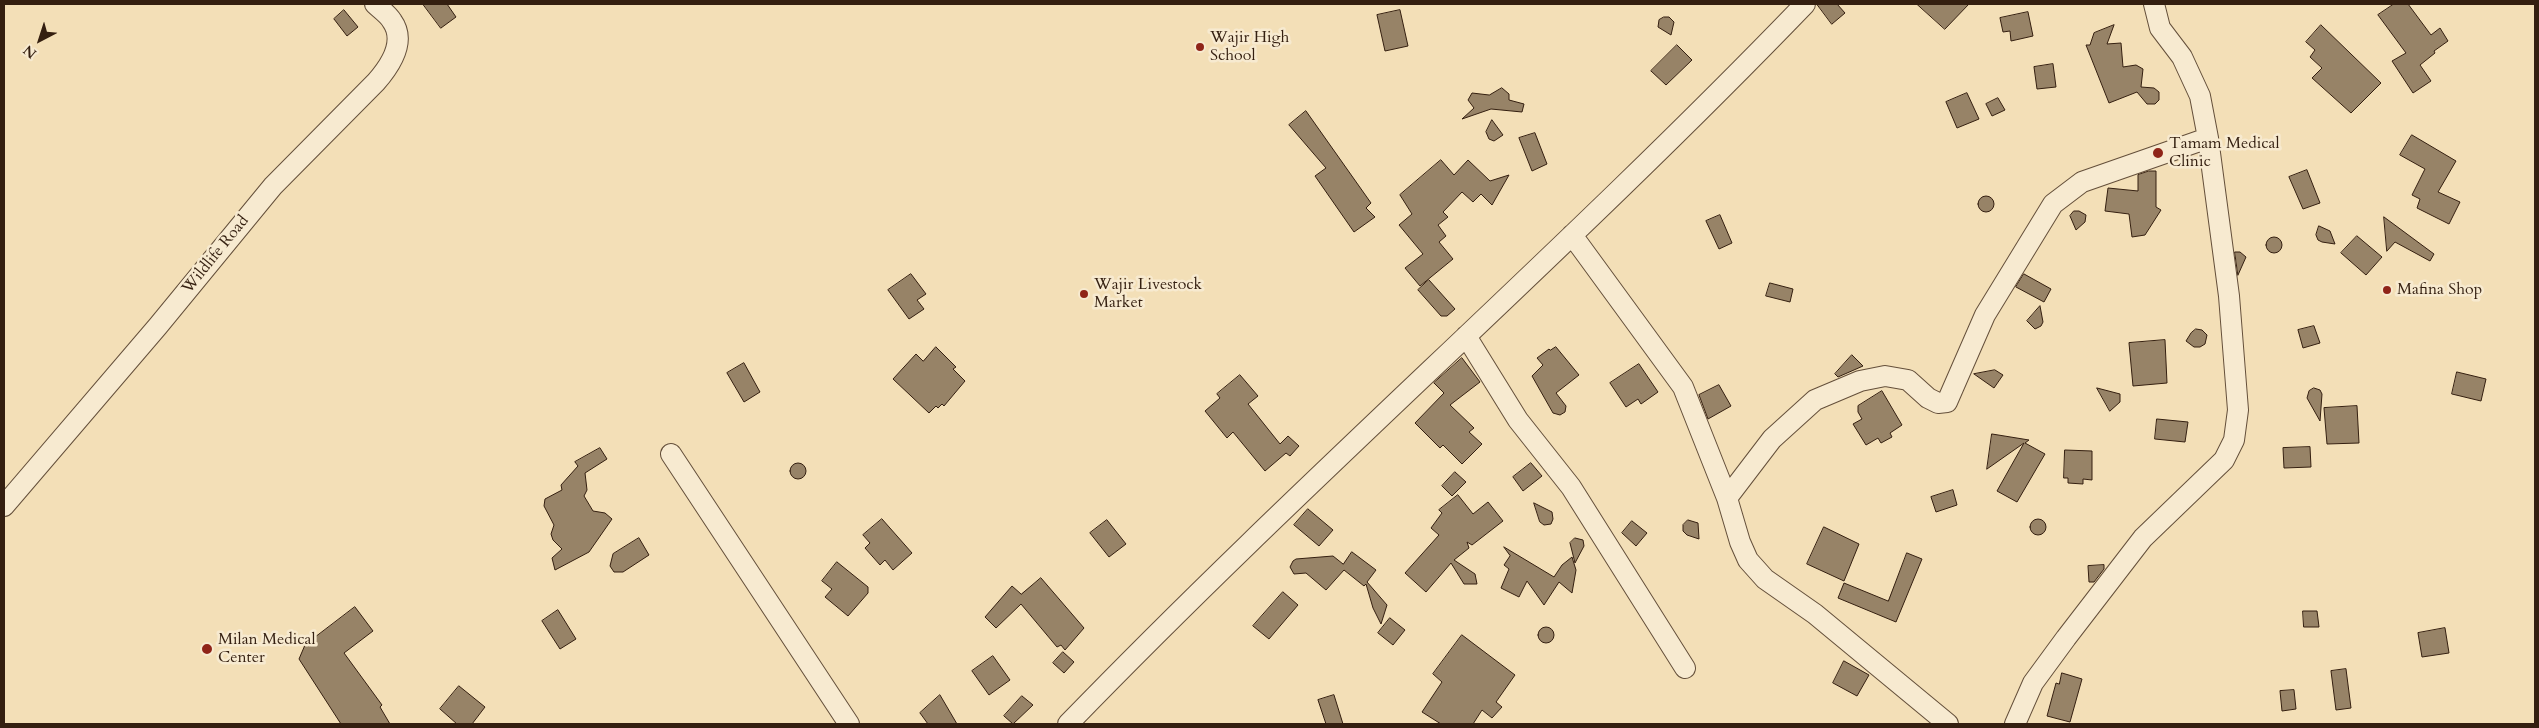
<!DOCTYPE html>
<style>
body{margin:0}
#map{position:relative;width:2539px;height:728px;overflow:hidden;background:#f3dfb7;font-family:Cardo,serif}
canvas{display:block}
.frame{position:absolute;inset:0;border:5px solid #341f10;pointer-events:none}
.north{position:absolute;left:15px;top:15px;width:50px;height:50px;-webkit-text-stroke:4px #f7ead0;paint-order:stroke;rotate:220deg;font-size:14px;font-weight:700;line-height:20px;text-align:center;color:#341f10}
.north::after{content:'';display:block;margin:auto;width:18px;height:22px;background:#341f10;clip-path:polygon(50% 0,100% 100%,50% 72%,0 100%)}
</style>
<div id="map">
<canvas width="2539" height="728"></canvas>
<div class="frame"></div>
<div class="north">N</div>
</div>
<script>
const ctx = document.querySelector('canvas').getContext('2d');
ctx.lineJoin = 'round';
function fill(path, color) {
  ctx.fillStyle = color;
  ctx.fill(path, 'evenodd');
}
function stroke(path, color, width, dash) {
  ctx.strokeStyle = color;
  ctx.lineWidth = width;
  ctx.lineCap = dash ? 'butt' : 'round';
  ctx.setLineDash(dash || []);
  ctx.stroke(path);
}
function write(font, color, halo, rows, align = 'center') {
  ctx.font = font + ' Cardo,serif';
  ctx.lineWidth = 5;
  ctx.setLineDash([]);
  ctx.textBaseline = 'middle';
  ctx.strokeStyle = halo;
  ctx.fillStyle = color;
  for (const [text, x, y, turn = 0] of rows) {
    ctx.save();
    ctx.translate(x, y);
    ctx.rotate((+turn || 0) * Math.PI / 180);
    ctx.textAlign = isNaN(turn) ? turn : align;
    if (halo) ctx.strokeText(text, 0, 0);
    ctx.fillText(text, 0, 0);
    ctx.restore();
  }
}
const building = new Path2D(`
 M423,4H447L456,17L441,28Z
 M1817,4H1837L1845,13L1832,24Z
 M1917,4H1969L1945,29Z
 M2394,4H2408L2431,35L2440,28L2448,41L2434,51L2435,53L2420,65L2431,81L2413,93L2392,61L2406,53L2378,15Z
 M344,10L358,27L347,36L334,19Z
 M1400,10L1408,46L1385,51L1377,15Z
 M2028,12L2033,36L2011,41L2010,31L2003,32L2000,18Z
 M1664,17H1669L1674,22L1671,35L1658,27L1659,20Z
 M2114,25L2107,44L2121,43L2123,67L2136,65L2143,69L2141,87L2154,88L2159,92V100L2155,104H2147L2137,92L2109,103L2086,45H2090L2094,33Z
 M2321,25L2381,83L2351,113L2312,78L2322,68L2310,57L2315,50L2306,42Z
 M1677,45L1692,60L1666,85L1651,71Z
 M2053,64L2056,87L2037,89L2034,67Z
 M1502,88L1509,94V100L1524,104L1522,112L1491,109L1462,119L1474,108L1468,100L1472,93L1489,95Z
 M1967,93L1979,119L1957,128L1946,102Z
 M1998,98L2005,110L1992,116L1986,104Z
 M1306,111L1371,203L1366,208L1375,217L1354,232L1315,176L1326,168L1289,125Z
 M1492,120L1503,135L1494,141L1489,139L1486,132Z
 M1535,133L1547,164L1532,171L1519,138Z
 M2412,135L2456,161L2438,192L2460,202L2449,224L2417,208L2420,199L2412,195L2425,169L2400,155Z
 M1441,160L1454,175L1468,160L1490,181L1509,175L1492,205L1481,194L1473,202L1462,192L1443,212L1448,217L1438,225L1446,236L1439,242L1453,259L1420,286L1405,268L1423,254L1399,225L1412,214L1400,195Z
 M2307,170L2320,203L2303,209L2289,177Z
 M2149,171H2156V207L2161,210L2145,235L2132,237L2129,214L2105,211L2108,188L2138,191V175Z
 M1978 204a8 8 0 1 1 16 0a8 8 0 1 1-16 0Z
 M2074,211H2079L2086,215L2085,222L2076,230L2070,216Z
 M1720,215L1732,243L1719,249L1706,221Z
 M2384,217L2434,254L2430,261L2395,242L2387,251Z
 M2319,226L2330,231L2335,244L2322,242L2318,240L2316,235Z
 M2357,236L2382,257L2366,275L2341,253Z
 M2266 245a8 8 0 1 1 16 0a8 8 0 1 1-16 0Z
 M2235,252H2240L2246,257L2238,275Z
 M911,274L926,294L917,300L924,309L909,319L888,290Z
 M2024,274L2051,289L2044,302L2016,287Z
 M1429,280L1455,309L1447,316H1441L1418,290Z
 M1770,283L1793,289L1790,302L1766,296Z
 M2040,306L2043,322L2041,326L2035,329L2027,321Z
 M2314,326L2320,343L2303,348L2298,330Z
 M2196,329L2202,330L2207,335L2205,344L2200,347H2194L2186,341L2191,333Z
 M2165,340L2167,383L2133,386L2129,343Z
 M936,347L956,367L953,369L965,381L944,406L942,404L938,408L936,406L929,413L893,379L916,354L923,361Z
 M1556,347L1579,375L1556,393L1566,406L1565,412L1560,415L1553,413L1532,376L1543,365L1537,358L1549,349L1550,350Z
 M1852,355L1863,366L1838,377L1835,374Z
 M1462,358L1480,382L1450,405L1474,428L1469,432L1482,444L1462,464L1443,445L1440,448L1415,423L1444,393L1434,383Z
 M744,363L760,392L744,402L727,373Z
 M1639,364L1658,392L1641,404L1638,399L1626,407L1610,383Z
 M1995,370L2003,375L1994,388L1974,374Z
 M2457,372L2486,379L2481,401L2452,394Z
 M1240,375L1258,396L1248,404L1280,444L1288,436L1299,446L1290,456L1286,453L1265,471L1233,432L1227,438L1205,411L1220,398L1217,394Z
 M1719,385L1731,406L1708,419L1699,395Z
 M2097,388L2120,394V402L2110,411Z
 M2314,388L2320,390L2322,394L2320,421L2307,398L2309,391Z
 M1882,391L1902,425L1890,433L1892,437L1881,443L1878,438L1866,445L1853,424L1862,419L1858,412V406Z
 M2357,406L2359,443L2327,444L2324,408Z
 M2157,419L2188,422L2185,442L2155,439Z
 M1992,434L2029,440L2025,443L2045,454L2017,502L1997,491L2024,443L1987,469Z
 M2310,447L2311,467L2284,468L2283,448Z
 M600,448L607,459L585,473L587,490L584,496L593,511L605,513L612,519L589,552L555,570L552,558L562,549L553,540L551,534L554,525L544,506L545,499L562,490L561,485L578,466L575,462Z
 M2065,450L2092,451V480L2083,479V484L2068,483V478H2064Z
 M1531,463L1542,476L1523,491L1513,477Z
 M790 471a8 8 0 1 1 16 0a8 8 0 1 1-16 0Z
 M1455,472L1466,482L1452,496L1442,486Z
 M1953,490L1957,505L1936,512L1931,497Z
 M1458,495L1473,514L1488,502L1503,521L1472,545L1467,542L1469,548L1454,560L1475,574L1477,584H1464L1451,563L1426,592L1405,573L1439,535L1431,528L1442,513L1439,510Z
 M1534,503L1552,512L1553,519L1551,524L1544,525L1540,522Z
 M1308,509L1333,530L1319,546L1294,525Z
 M882,519L912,553L893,570L885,560L880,565L865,548L870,543L863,535Z
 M2030 527a8 8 0 1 1 16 0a8 8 0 1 1-16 0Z
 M1107,520L1126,544L1109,557L1090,533Z
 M1688,520L1698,523L1699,539L1687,535L1683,531V525Z
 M1632,521L1647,533L1636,546L1622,533Z
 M1824,527L1859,544L1844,581L1807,564Z
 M639,538L649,555L623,572H614L610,566L613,554Z
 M1575,538L1583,540L1584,546L1575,563L1570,543Z
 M1504,547L1554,577L1562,565L1572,557L1576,570L1572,593L1559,582L1544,605L1527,581L1519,597L1501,588L1509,569L1504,565L1510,556Z
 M1352,552L1376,570L1367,582L1387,605L1381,624L1373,608L1366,584L1364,586L1344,570L1326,590L1306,573L1294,574L1290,567L1293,561L1296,559L1333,556L1343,564Z
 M1907,553L1922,559L1896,622L1838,598L1844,583L1888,601Z
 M837,562L868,587V593L848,616L825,597L832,589L822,581Z
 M2104,565V569L2094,582H2089L2088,566Z
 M1041,578L1084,628L1065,650L1061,645L1057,647L1021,604L996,628L985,617L1012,586L1021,594Z
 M1283,592L1298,605L1269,639L1253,626Z
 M355,607L373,631L344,653L382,705L380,707L390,724H341L299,659L305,645Z
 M558,610L576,639L560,649L542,621Z
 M2303,611H2317L2319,627H2304Z
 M1390,618L1405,630L1393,645L1378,633Z
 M1538 635a8 8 0 1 1 16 0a8 8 0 1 1-16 0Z
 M2445,628L2449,653L2422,657L2418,633Z
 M1462,635L1515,675L1496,702L1502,707L1492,718L1482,710L1473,724H1441L1422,712L1442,682L1433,674Z
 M1063,652L1074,662L1064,673L1053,663Z
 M993,656L1010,680L989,695L972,671Z
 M1844,661L1869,675L1857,696L1833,683Z
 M2346,669L2351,708L2336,710L2331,671Z
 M2062,673L2082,679L2070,722L2047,716L2056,683L2059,684Z
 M459,686L485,707L472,724H457L440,709Z
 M2294,690L2296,709L2282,711L2280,691Z
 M940,695L957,724H928L920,713Z
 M1334,695L1343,724H1326L1318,700Z
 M1022,696L1033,705L1013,724L1004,716Z`);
fill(building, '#978367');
stroke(building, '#341f10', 1);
const minor = new Path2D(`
 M1572,235L1683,387L1727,498L1740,542L1748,560L1765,579L1815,614L1948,724
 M1466,336L1518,420L1571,487L1685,668
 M671,454L849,724
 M1727,498L1772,439L1815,400L1860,381L1885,376L1908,380L1928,398L1938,403L1947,402L1985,315L2053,204L2082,182L2208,138
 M4,506L158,326L273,186L376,82C390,66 407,42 392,21C388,14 380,9 375,4
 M1068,724C1307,477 1567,251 1805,4
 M2015,724L2033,683L2066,638L2143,538L2224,460L2234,440L2238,410L2229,296L2208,138L2200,96L2182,57L2160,28L2154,4`);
stroke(minor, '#644f3a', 22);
stroke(minor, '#f7ead0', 20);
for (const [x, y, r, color] of [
 [1200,47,5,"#8f2418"],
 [2158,153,6,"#8f2418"],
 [2387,290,5,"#8f2418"],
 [1084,294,5,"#8f2418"],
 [207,649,6,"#8f2418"]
]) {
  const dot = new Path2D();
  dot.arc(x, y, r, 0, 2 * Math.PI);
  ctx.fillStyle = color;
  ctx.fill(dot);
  stroke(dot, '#f7ead0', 2);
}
write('16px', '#341f10', '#f7ead0', [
 ["Wajir High",1210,38],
 ["School",1210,56],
 ["Tamam Medical",2169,144],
 ["Clinic",2169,162],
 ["Wajir Livestock",1094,285],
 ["Market",1094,303],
 ["Mafina Shop",2397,290],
 ["Milan Medical",218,640],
 ["Center",218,658]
], 'left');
write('16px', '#341f10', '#f7ead0', [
 ["Wildlife Road",216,255,-51]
]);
</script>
